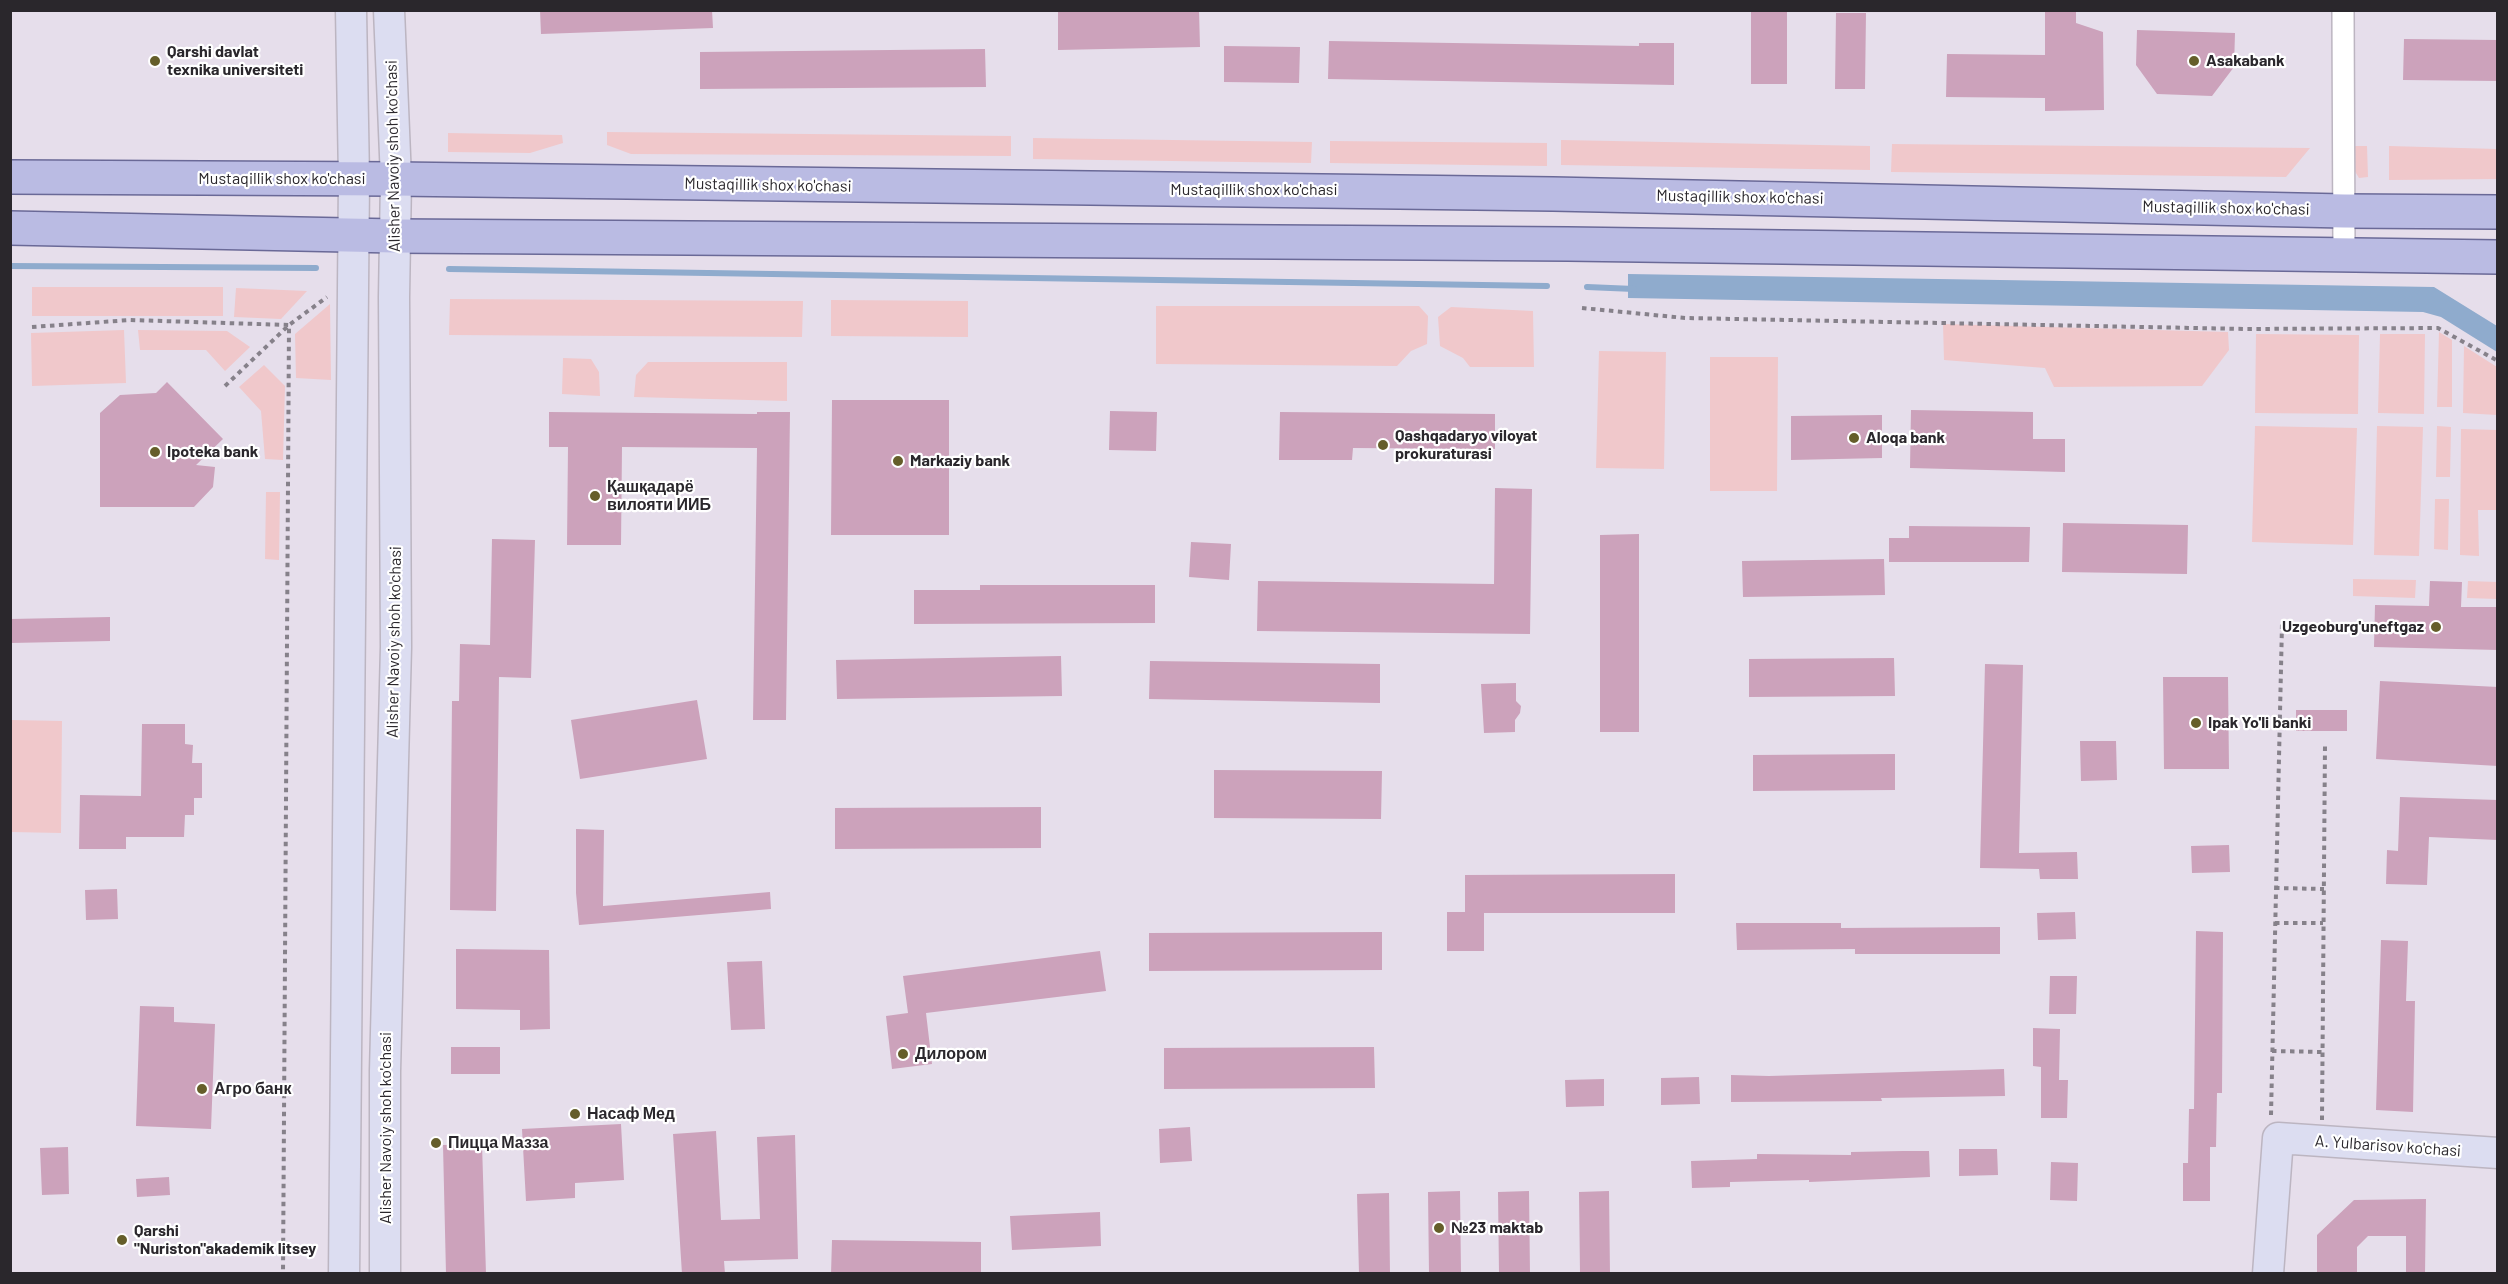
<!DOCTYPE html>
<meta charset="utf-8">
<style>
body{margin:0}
#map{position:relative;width:2508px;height:1284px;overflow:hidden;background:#e6deeb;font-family:Barlow,sans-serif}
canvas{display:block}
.frame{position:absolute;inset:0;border:12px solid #2a272c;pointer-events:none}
</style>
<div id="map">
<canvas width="2508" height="1284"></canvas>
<div class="frame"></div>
</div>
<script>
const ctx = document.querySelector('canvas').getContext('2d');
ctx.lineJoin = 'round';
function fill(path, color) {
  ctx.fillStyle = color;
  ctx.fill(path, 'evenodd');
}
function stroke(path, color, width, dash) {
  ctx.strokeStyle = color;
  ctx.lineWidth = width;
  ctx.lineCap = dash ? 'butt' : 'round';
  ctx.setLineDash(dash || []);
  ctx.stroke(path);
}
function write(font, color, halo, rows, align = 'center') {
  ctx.font = font + ' Barlow,sans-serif';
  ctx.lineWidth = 4.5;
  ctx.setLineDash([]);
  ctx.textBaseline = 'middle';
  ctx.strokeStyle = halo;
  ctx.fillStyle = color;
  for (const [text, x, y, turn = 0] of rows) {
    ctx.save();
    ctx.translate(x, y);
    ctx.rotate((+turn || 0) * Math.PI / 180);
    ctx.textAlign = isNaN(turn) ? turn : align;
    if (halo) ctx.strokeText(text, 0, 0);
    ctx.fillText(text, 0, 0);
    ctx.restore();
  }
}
fill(new Path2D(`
 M607,132L1011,136V156L631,154L607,145Z
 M448,133L562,135L563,143L530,153L448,152Z
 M1033,138L1312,142L1311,163L1033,159Z
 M1561,140L1870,146V170L1561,165Z
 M1330,141L1547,143V166L1330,163Z
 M1892,144L2310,148L2286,177L1891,172Z
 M2351,146H2367L2368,177L2359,178L2351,165Z
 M2389,146L2497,149V179L2389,180Z
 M32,287H223V316H32Z
 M236,288L307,291L281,319L234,317Z
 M450,299L803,301L802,337L449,335Z
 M831,300L968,301V337L831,336Z
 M330,304L331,380L296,378L295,334Z
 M1156,306H1419L1428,316L1427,344L1411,351L1397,366L1156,364Z
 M1451,307L1533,311L1534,367H1470L1463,358L1440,346L1438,317Z
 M1943,324L2228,332L2229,350L2202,386L2054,387L2045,368L1944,360Z
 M124,330L126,383L32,386L31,333Z
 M138,330L227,331L250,347L225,371L206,350H140Z
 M2439,332L2452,340V407H2437Z
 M2256,334L2359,335L2358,414L2255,413Z
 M2380,334H2425L2424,414L2378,413Z
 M2464,346L2497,367V415L2463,413Z
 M1599,351L1666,352L1664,469L1596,468Z
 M1710,357H1778L1777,491H1710Z
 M563,358L591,359L599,372L600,396L562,394Z
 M648,362H787V401L634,397L636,375Z
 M264,365L285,386L283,460L265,459L261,411L239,387Z
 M2255,426L2357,428L2353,545L2252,542Z
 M2377,426L2423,427L2419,556L2374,555Z
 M2437,426L2451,427L2450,477H2436Z
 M2461,429L2497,430V510H2478L2479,556L2460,555Z
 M266,492H280L279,560L265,559Z
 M2435,499H2449L2448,550L2434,549Z
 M2353,579L2416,580L2415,598L2353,596Z
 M2468,581L2497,582V599L2467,598Z
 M11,720L62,721L61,833L11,832Z`), '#f0c8cb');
fill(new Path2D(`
 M1628,274L2434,287L2497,326V352L2441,317L2423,312L1628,298Z`), '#8fabcd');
stroke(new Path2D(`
 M10,266L316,268
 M449,269L1547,286
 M1587,287L1634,289`), '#8fabcd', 6);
fill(new Path2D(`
 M540,10H712L713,28L541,34Z
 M1058,10H1199L1200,47L1058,50Z
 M1751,10H1787V84H1751Z
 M2045,10H2076V23L2103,32L2104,110L2045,111V98L1946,97L1947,54L2045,55Z
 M1836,13H1866L1865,89H1835Z
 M2137,30L2235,33L2234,67L2212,96L2157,94L2136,65Z
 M2404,39L2498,40V81L2403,80Z
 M1329,41L1639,46V43H1674V85L1328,79Z
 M1224,46L1300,47L1299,83L1224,82Z
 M985,49L986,87L700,89V52Z
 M167,382L223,439L196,465L215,467L213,487L194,507H100V413L120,395L156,393Z
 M832,400H949V535H831Z
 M1911,410L2033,412V439H2065V472L1910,468Z
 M1110,411L1157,412L1156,451L1109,450Z
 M549,412L757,414V412H790L786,720H753L757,448L622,447L621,545H567L568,447H549Z
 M1280,412L1495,414V449L1353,448L1352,460H1279Z
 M1882,415V458L1791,460V416Z
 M1495,488L1532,489L1530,634L1257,631L1258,581L1494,584Z
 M2063,523L2188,525L2187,574L2062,572Z
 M1909,526L2030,527L2029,562H1889V538H1909Z
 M1639,534V732H1600V535Z
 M492,539L535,540L531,678L499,677L496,911L450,910L452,701H459L460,644L490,645Z
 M1191,542L1231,544L1229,580L1189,577Z
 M1884,559L1885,595L1743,597L1742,561Z
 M2430,581L2462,582L2461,607H2498V650L2374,647L2375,605L2429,606Z
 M980,585H1155V623L914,624V590H980Z
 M110,617V641L10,643V619Z
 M1061,656L1062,696L837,699L836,660Z
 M1894,658L1895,696L1749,697V659Z
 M1150,661L1380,664V703L1149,699Z
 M1985,664L2023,665L2019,853L2077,852L2078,879H2040L2039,869L1980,868Z
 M2163,677H2228L2229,769H2164Z
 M2380,681L2498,687V766L2376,759Z
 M1516,683V701L1521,706L1520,713L1515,720V732L1484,733L1481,684Z
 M697,700L707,759L580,779L571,720Z
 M2296,710H2347V731H2296Z
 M142,724H185V744L193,745L192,763H202V798H194V815H185L184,837H126V849H79L80,795L141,796Z
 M2080,741H2116L2117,780L2081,781Z
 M1895,754V790L1753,791V755Z
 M1214,770L1382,771L1381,819L1214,818Z
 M2400,797L2498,800V840L2429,837L2427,885L2386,884L2387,850L2398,851Z
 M1041,807V848L835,849V808Z
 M576,829L604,830L603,906L770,892L771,909L579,925L576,893Z
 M2229,845L2230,872L2192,873L2191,846Z
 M1675,874V913H1484V951H1447V912H1465V875Z
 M117,889L118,919L86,920L85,890Z
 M2075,912L2076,939L2038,940L2037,913Z
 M1736,923H1841V928L2000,927V954H1855V949L1737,950Z
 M2196,931L2223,932L2222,1093H2217L2216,1147H2210V1201H2183V1163H2188L2189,1109H2194Z
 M1382,932V970L1149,971V933Z
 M2381,940L2408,941L2406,1001H2415L2413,1112L2376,1110Z
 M456,949L549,950L550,1029L520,1030V1010L456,1009Z
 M1100,951L1106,991L926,1013L932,1064L892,1069L886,1016L908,1013L903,976Z
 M762,961L765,1029L731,1030L727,962Z
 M2050,976H2077L2076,1014H2049Z
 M140,1006L174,1007V1022L215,1024L211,1129L136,1126Z
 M2033,1028L2060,1029L2059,1080H2068L2067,1118H2041V1067L2033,1066Z
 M451,1047H500V1074H451Z
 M1374,1047L1375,1088L1164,1089V1048Z
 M2004,1069L2005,1096L1881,1098L1882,1101L1731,1102V1075L1769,1076Z
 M1699,1077L1700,1104L1661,1105V1078Z
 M1604,1079V1106L1566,1107L1565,1080Z
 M621,1124L624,1180L575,1183V1198L526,1201L522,1129Z
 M1190,1127L1192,1161L1160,1163L1159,1129Z
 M716,1131L721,1220L760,1219L757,1137L795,1135L798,1259L724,1261L725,1274H682L673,1134Z
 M482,1144L486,1274H446L443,1145Z
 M68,1147L69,1194L42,1195L40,1148Z
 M1959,1149H1997L1998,1175L1959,1176Z
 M1903,1151H1929L1930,1177L1809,1182V1180L1730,1182V1187L1692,1188L1691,1161L1757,1159V1154L1851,1155V1152Z
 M2051,1162L2078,1163L2077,1201L2050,1200Z
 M169,1177L170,1195L137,1197L136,1179Z
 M1460,1191L1461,1274H1429L1428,1192Z
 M1529,1191L1530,1274H1499L1498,1192Z
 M1609,1191L1610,1274H1580L1579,1192Z
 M1389,1193L1390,1274H1359L1357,1194Z
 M2426,1199L2425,1274H2406V1236H2368L2357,1247V1274H2317V1235L2354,1200Z
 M1100,1212L1101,1246L1012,1250L1010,1216Z
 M832,1240L981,1242V1274H831Z`), '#cca2bb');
const street = new Path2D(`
 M2343,10L2344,255`);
const secondary = new Path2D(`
 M344,1274L354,179L351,10
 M385,1274V1071L396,647L394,297L396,179L389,10
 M2268,1274L2278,1138L2498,1153`);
const primary = new Path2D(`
 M10,177L396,179L1553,194L2344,211L2498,212
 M10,228L395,236L1568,244L2498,257`);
stroke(street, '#bcb5c1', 24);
stroke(secondary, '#bcb5c1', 33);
stroke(primary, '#6a6997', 36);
stroke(new Path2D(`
 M1582,308L1685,318L2246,329L2438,328L2498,361
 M32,327L130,320L289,325L283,1274
 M225,386L289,325L327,297
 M2275,888L2324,889
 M2275,923H2323
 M2272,1051L2323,1052
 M2271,1115L2282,624
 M2322,1120L2325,745`), '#86818a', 4, [4.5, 4.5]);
stroke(street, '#fff', 21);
stroke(secondary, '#dcddf1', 30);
stroke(primary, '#babbe3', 33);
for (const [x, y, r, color] of [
 [155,61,6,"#655e2a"],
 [2194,61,6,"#655e2a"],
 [1854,438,6,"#655e2a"],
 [1383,445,6,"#655e2a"],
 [155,452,6,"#655e2a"],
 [898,461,6,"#655e2a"],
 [595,496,6,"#655e2a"],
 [2436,627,6,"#655e2a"],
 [2196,723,6,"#655e2a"],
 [903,1054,6,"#655e2a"],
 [202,1089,6,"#655e2a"],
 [575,1114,6,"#655e2a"],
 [436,1143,6,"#655e2a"],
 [1439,1228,6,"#655e2a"],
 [122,1240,6,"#655e2a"]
]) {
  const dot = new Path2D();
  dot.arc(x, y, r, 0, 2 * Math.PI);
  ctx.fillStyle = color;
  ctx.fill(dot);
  stroke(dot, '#fff', 2);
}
write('bold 16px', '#2a272c', '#fff', [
 ["Qarshi davlat",167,52],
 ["texnika universiteti",167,70],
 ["Asakabank",2206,61],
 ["Qashqadaryo viloyat",1395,436],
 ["prokuraturasi",1395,454],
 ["Aloqa bank",1866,438],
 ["Ipoteka bank",167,452],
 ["Markaziy bank",910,461],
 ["Қашқадарё",607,487],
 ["вилояти ИИБ",607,505],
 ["Uzgeoburg'uneftgaz",2424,627,"right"],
 ["Ipak Yo'li banki",2208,723],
 ["Дилором",915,1054],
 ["Агро банк",214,1089],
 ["Насаф Мед",587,1114],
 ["Пицца Мазза",448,1143],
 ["№23 maktab",1451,1228],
 ["Qarshi",134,1231],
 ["\"Nuriston\"akademik litsey",134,1249]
], 'left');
write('16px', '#2a272c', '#fff', [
 ["Alisher Navoiy shoh ko'chasi",393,156,-91],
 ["Mustaqillik shox ko'chasi",282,179],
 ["Mustaqillik shox ko'chasi",768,185,1],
 ["Mustaqillik shox ko'chasi",1254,190],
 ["Mustaqillik shox ko'chasi",1740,197,1],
 ["Mustaqillik shox ko'chasi",2226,208,1],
 ["Alisher Navoiy shoh ko'chasi",394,642,-89],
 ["Alisher Navoiy shoh ko'chasi",386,1128,-90],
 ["A. Yulbarisov ko'chasi",2388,1146,4]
]);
</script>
